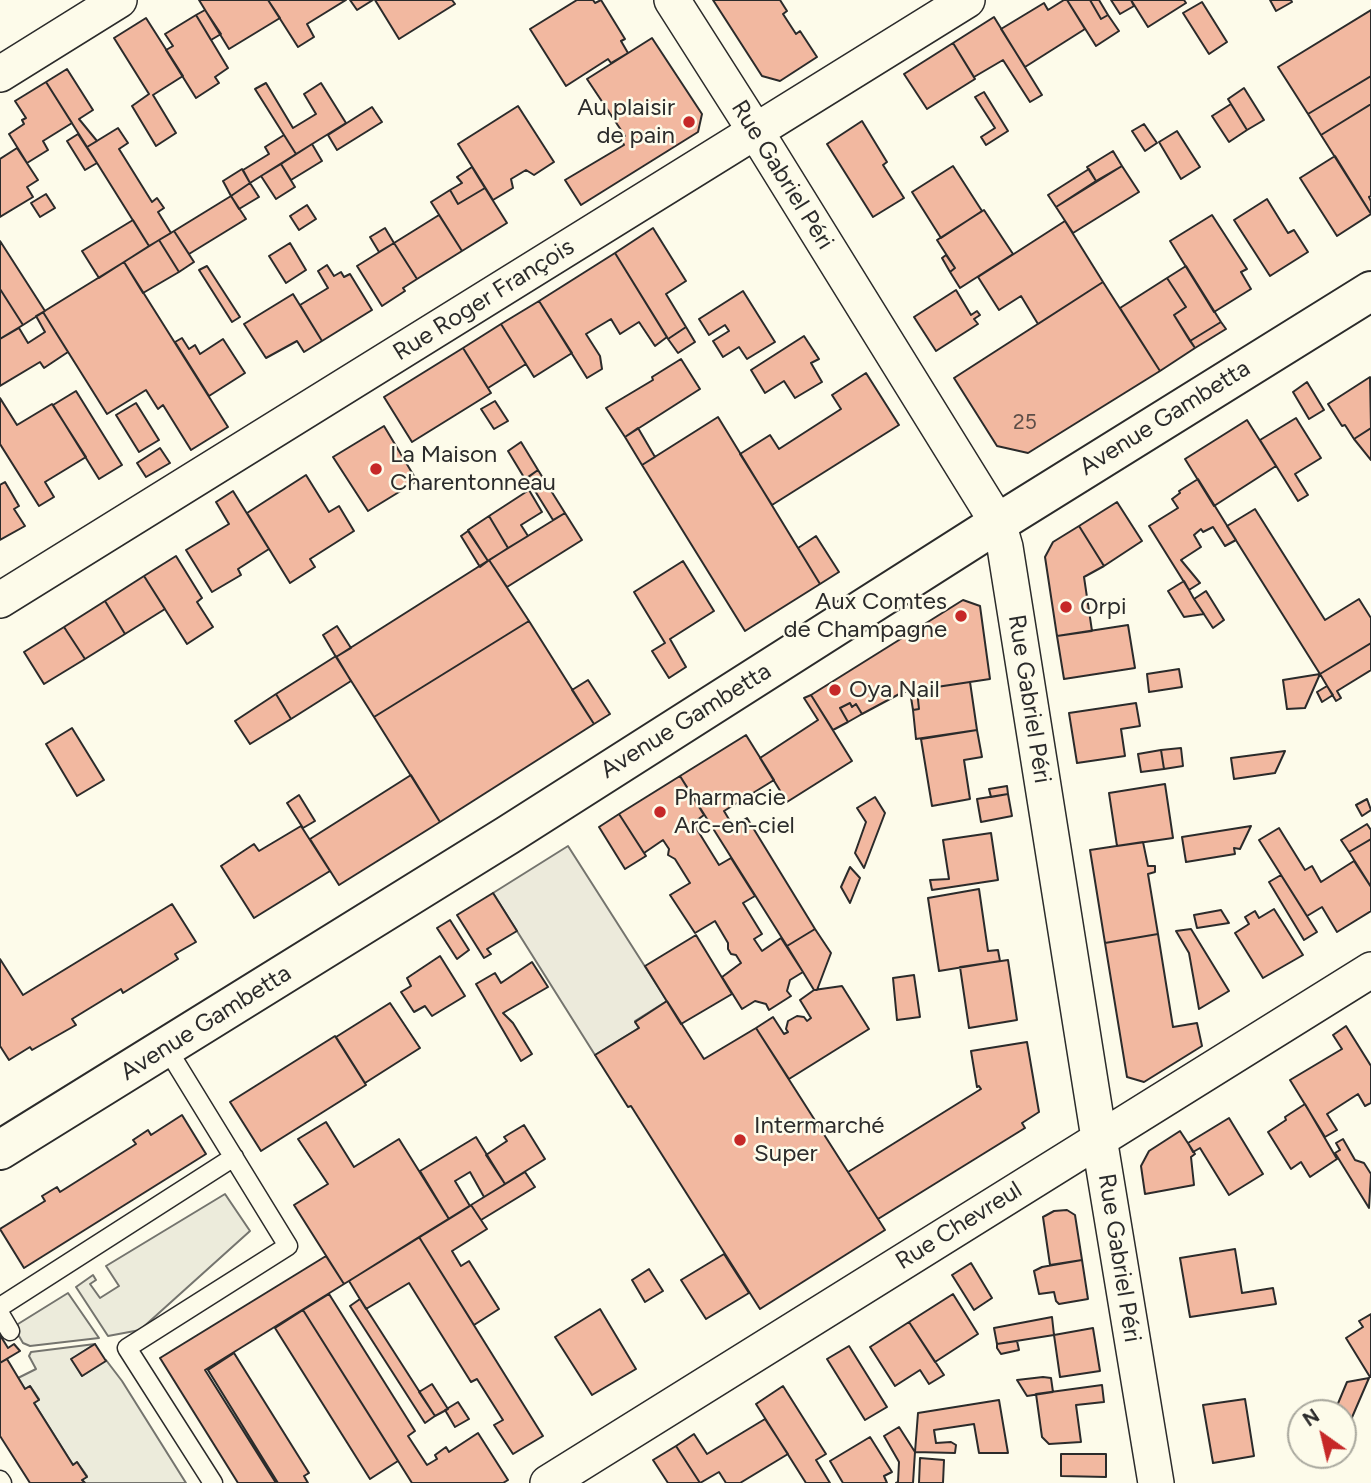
<!DOCTYPE html>
<meta charset="utf-8">
<style>
body{margin:0}
#map{position:relative;width:1371px;height:1483px;overflow:hidden;background:#fdfbea;font-family:Figtree,sans-serif}
canvas{display:block}
.north{position:absolute;left:1287px;top:1399px;width:70px;height:70px;box-sizing:border-box;background:#fdfbea;border:2px solid #a9a89e;border-radius:50%;rotate:326deg;font-size:19px;font-weight:700;line-height:28px;text-align:center;color:#2b2b2b}
.north::after{content:'';display:block;margin:auto;width:24px;height:32px;background:#c62828;clip-path:polygon(50% 0,100% 100%,50% 72%,0 100%)}
</style>
<div id="map">
<canvas width="1371" height="1483"></canvas>
<div class="north">N</div>
</div>
<script>
const ctx = document.querySelector('canvas').getContext('2d');
ctx.lineJoin = 'round';
function fill(path, color) {
  ctx.fillStyle = color;
  ctx.fill(path, 'evenodd');
}
function stroke(path, color, width, dash) {
  ctx.strokeStyle = color;
  ctx.lineWidth = width;
  ctx.lineCap = dash ? 'butt' : 'round';
  ctx.setLineDash(dash || []);
  ctx.stroke(path);
}
function write(font, color, halo, rows, align = 'center') {
  ctx.font = font + ' Figtree,sans-serif';
  ctx.lineWidth = 5;
  ctx.setLineDash([]);
  ctx.textBaseline = 'middle';
  ctx.strokeStyle = halo;
  ctx.fillStyle = color;
  for (const [text, x, y, turn = 0] of rows) {
    ctx.save();
    ctx.translate(x, y);
    ctx.rotate((+turn || 0) * Math.PI / 180);
    ctx.textAlign = isNaN(turn) ? turn : align;
    if (halo) ctx.strokeText(text, 0, 0);
    ctx.fillText(text, 0, 0);
    ctx.restore();
  }
}
const green = new Path2D(`
 M225,1194L250,1231L140,1330L108,1336L76,1287L93,1275L96,1280L90,1284L100,1298L119,1286L106,1266Z
 M68,1293L99,1338L30,1346L23,1343L16,1331L18,1324Z
 M95,1344L72,1359L82,1376L106,1360L122,1381L186,1483H85L82,1480L87,1476L77,1462L73,1465L34,1403L39,1399L30,1386L25,1389L18,1378L36,1369L29,1356L31,1352Z`);
fill(green, '#ecebdb');
stroke(green, '#74746e', 2);
const parking = new Path2D(`
 M568,846L667,1001L635,1021L639,1028L595,1055L493,893Z`);
fill(parking, '#eceadb');
stroke(parking, '#74746e', 2);
const building = new Path2D(`
 M199,0H268L280,18L229,49Z
 M268,0H346L307,24L314,37L298,47Z
 M350,0H373L357,10Z
 M375,0H452L455,4L399,39Z
 M577,0H593L595,3L601,0L625,39L621,41L628,53L611,63L608,59L566,86L530,29Z
 M713,0H780L787,11L783,14L796,34L800,31L817,57L780,81L762,76Z
 M1064,0H1067L1085,29L1025,67L1001,29L1044,3L1048,10Z
 M1067,0H1090L1101,19L1108,15L1119,31L1096,46Z
 M1090,0H1099L1108,15L1101,19Z
 M1111,0H1131L1134,6L1120,14Z
 M1131,0H1184L1186,3L1148,27Z
 M1270,0H1291L1292,2L1276,11Z
 M1202,2L1227,42L1209,54L1183,13Z
 M205,10L221,34L211,40L196,15Z
 M1371,10V76L1308,114L1278,67Z
 M196,15L228,68L215,77L219,83L196,98L166,50L173,46L165,34Z
 M994,17L1042,95L1030,102L1003,60L974,77L953,43Z
 M146,18L183,76L153,95L176,133L156,146L132,106L149,94L114,38Z
 M652,38L702,114L698,132L581,205L565,180L624,145L621,139L625,136L587,79Z
 M953,43L975,79L927,109L904,74Z
 M67,69L93,110L79,119L97,141L87,147L46,82Z
 M1371,76V104L1321,135L1308,114Z
 M46,82L72,123L43,141L48,150L27,163L9,134L24,124L22,120L26,118L15,101Z
 M266,83L293,128L316,114L304,94L321,83L346,123L296,154L255,89Z
 M1244,88L1264,120L1247,130L1228,99Z
 M984,92L1008,131L986,145L981,137L995,128L975,97Z
 M1231,104L1247,130L1229,142L1212,116Z
 M1371,104V196L1369,197L1371,201V214L1321,135Z
 M518,106L554,162L534,175L526,170L511,179L513,188L493,200L458,144Z
 M372,107L382,122L337,150L328,135Z
 M862,121L887,162L883,165L904,198L873,217L827,144Z
 M1144,124L1157,143L1145,151L1132,131Z
 M118,128L128,143L119,149L152,202L157,198L164,208L158,212L171,233L149,246L87,147Z
 M1177,131L1200,167L1181,179L1159,142Z
 M78,134L97,163L85,170L67,141Z
 M284,135L296,154L250,183L243,170L269,154L265,147Z
 M312,144L322,161L291,180L281,164Z
 M17,148L38,180L27,187L33,197L0,217V159Z
 M1113,151L1122,166L1096,181L1087,167Z
 M1335,156L1371,214L1337,236L1300,178Z
 M281,164L295,187L276,199L261,176Z
 M953,166L982,211L941,238L912,192Z
 M1122,166L1139,192L1073,233L1056,207Z
 M472,167L485,188L458,204L450,190L462,183L457,177Z
 M242,169L250,183L231,196L223,181Z
 M1089,169L1096,181L1056,207L1048,195Z
 M250,183L259,197L239,209L231,196Z
 M485,188L507,223L462,251L431,202L450,190L458,204Z
 M46,194L55,208L40,217L31,203Z
 M231,196L246,219L189,254L174,231Z
 M1267,199L1288,233L1294,230L1308,252L1270,276L1234,220Z
 M307,205L316,219L299,230L290,216Z
 M984,210L1013,254L960,288L950,272L955,268L937,240Z
 M439,215L462,251L417,279L394,243Z
 M1212,215L1247,269L1241,272L1251,289L1214,312L1170,241Z
 M133,220L149,246L99,278L82,251Z
 M1065,221L1103,282L1038,324L1021,296L999,310L978,277Z
 M385,228L394,243L379,252L370,237Z
 M653,228L686,281L666,294L686,327L668,339L615,253Z
 M174,231L194,262L179,272L159,240Z
 M159,240L179,272L143,293L124,262Z
 M0,241L45,311L23,325L0,289Z
 M290,243L306,270L286,283L269,256Z
 M394,243L417,279L403,288L405,291L382,306L357,266Z
 M615,253L667,337L655,346L639,322L620,334L611,319L586,334L600,356L602,369L587,378L539,301Z
 M946,255L955,268L950,272L942,258Z
 M124,262L228,427L191,450L163,405L158,409L146,390L107,414L43,312Z
 M327,265L334,276L341,272L344,277L350,274L372,310L322,341L300,305L328,288L318,271Z
 M207,266L240,317L232,322L199,270Z
 M1186,266L1221,322L1190,341L1174,315L1186,307L1167,278Z
 M1167,278L1186,307L1174,315L1195,348L1160,371L1120,308Z
 M1103,282L1160,371L1028,453L997,446L954,378Z
 M0,289L23,325L0,339Z
 M956,290L971,315L977,311L980,315L974,319L978,324L936,351L914,317Z
 M743,291L775,342L747,359L739,347L723,357L713,341L729,331L725,325L709,335L699,319Z
 M293,294L322,341L304,352L297,341L266,358L244,324Z
 M539,301L572,353L534,377L501,324Z
 M43,312L68,352L44,368L40,362L0,386V339L19,328L28,343L45,332L36,316Z
 M1221,322L1226,329L1195,348L1190,341Z
 M501,324L526,364L488,388L463,348Z
 M686,327L695,342L678,353L668,339Z
 M804,336L819,359L811,363L822,382L795,398L784,381L765,393L751,370Z
 M182,338L189,349L195,345L200,354L223,339L245,373L209,396L175,342Z
 M463,348L491,393L412,442L384,397Z
 M681,359L700,389L625,437L606,408L653,380L652,377Z
 M866,373L899,425L772,505L740,454L770,435L779,449L841,409L832,395Z
 M1370,377L1371,428L1354,439L1345,425L1342,426L1328,404Z
 M1307,382L1324,410L1309,419L1293,392Z
 M76,391L122,465L99,479L53,405Z
 M0,398L17,425L52,404L86,457L45,482L54,497L39,506L0,444Z
 M495,401L508,421L494,429L481,409Z
 M136,403L159,440L139,452L116,415Z
 M718,417L820,584L745,631L642,465Z
 M1296,418L1321,458L1295,474L1308,495L1298,501L1260,440Z
 M1247,420L1276,466L1214,506L1185,459Z
 M384,426L417,481L368,511L333,457Z
 M638,428L655,457L642,465L625,437Z
 M1371,428V460L1354,439Z
 M521,442L538,470L525,479L508,451Z
 M160,448L170,463L146,477L137,463Z
 M538,470L565,513L553,520L527,478Z
 M306,475L329,512L339,506L354,531L310,559L315,567L290,583L247,513Z
 M1198,479L1236,540L1225,546L1213,527L1203,532L1201,529L1194,535L1201,547L1181,560L1200,583L1189,590L1149,526L1178,508L1172,499L1180,493L1179,491Z
 M5,482L19,506L14,509L25,526L0,540V485Z
 M529,490L542,512L521,525L528,536L508,548L489,516Z
 M233,491L269,549L238,569L241,575L212,592L186,550L229,524L216,502Z
 M1117,502L1142,541L1104,566L1079,526Z
 M1255,509L1325,620L1359,599L1371,618V643L1320,674L1227,526Z
 M565,513L582,540L507,587L489,560Z
 M489,516L508,548L488,561L468,530Z
 M1079,526L1104,566L1084,577L1092,631L1057,636L1045,557L1053,542Z
 M468,531L488,561L480,567L461,536Z
 M816,536L839,572L820,584L798,548Z
 M176,556L202,598L197,602L213,627L187,644L144,576Z
 M489,560L529,621L374,717L336,657Z
 M683,561L714,611L670,639L686,667L669,678L652,651L665,643L634,592Z
 M144,576L165,609L125,634L105,601Z
 M1184,581L1194,599L1204,614L1184,617L1168,591Z
 M1206,591L1224,620L1213,628L1194,599Z
 M963,600L980,606L990,679L903,692L862,714L856,704L852,707L850,703L840,708L848,722L833,730L811,695Z
 M105,601L125,634L85,659L64,627Z
 M529,621L594,724L440,822L374,717Z
 M1128,625L1135,668L1064,679L1057,636Z
 M337,626L351,648L336,657L323,635Z
 M64,627L85,659L44,684L24,652Z
 M1371,643V670L1337,691L1341,698L1336,701L1320,674Z
 M336,656L351,681L291,719L276,694Z
 M1179,669L1182,687L1149,692L1147,674Z
 M1320,674L1305,708L1287,709L1283,680Z
 M588,680L610,714L594,724L572,690Z
 M970,682L977,730L916,739L913,710L919,709L917,690Z
 M1327,686L1333,695L1322,702L1317,692Z
 M917,690L919,709L913,710L910,691Z
 M276,694L291,719L250,744L235,721Z
 M811,695L852,761L787,802L760,758L818,720L804,698Z
 M850,703L852,707L856,704L862,714L848,722L840,708Z
 M1136,703L1140,726L1121,729L1125,756L1077,763L1069,713Z
 M72,728L104,780L77,796L46,744Z
 M977,730L982,757L964,760L970,799L932,806L921,739Z
 M746,735L774,780L724,811L733,826L747,818L815,929L787,946L680,776Z
 M1181,748L1183,766L1164,769L1161,750Z
 M1161,750L1164,769L1141,772L1138,754Z
 M1285,751L1275,773L1234,779L1231,758Z
 M411,775L440,822L339,885L310,839Z
 M680,776L704,815L693,823L719,865L731,858L755,896L743,903L762,934L754,939L762,951L781,938L803,972L790,980L787,991L791,996L769,1010L766,1004L755,1001L742,1009L722,977L741,963L736,955L731,954L728,949V943L715,921L695,933L670,895L690,883L675,859L668,855L669,849L663,840L644,853L619,814Z
 M1165,784L1173,838L1117,846L1109,793Z
 M1007,786L1008,794L991,797L989,789Z
 M1008,794L1012,816L981,822L977,799Z
 M299,795L315,821L303,828L287,803Z
 M875,797L885,813L864,868L855,853L866,822L857,808Z
 M1367,799L1371,810L1362,816L1356,805Z
 M619,814L646,856L625,869L599,827Z
 M1367,824L1371,830V839L1349,852L1341,840Z
 M301,826L330,871L254,918L221,866L254,844L259,851Z
 M1251,826L1240,849L1234,848L1235,854L1186,862L1182,837Z
 M1279,828L1305,870L1312,866L1321,882L1354,861L1371,887V911L1337,932L1322,907L1307,916L1259,840Z
 M991,833L998,880L932,890L930,880L949,879L943,840Z
 M1371,839V887L1349,852Z
 M1143,842L1148,866H1155V872L1148,874L1158,934L1105,943L1090,850Z
 M850,867L860,878L850,903L841,887Z
 M1281,875L1317,932L1304,940L1269,882Z
 M979,889L988,951L998,950L1000,961L939,971L928,898Z
 M493,893L517,931L487,949L491,954L484,958L457,915Z
 M172,904L196,942L175,954L178,959L123,993L121,989L72,1019L76,1025L32,1050L30,1047L9,1060L0,1046V959L23,995Z
 M1274,909L1303,955L1263,978L1235,933L1249,924L1245,917L1255,911L1259,918Z
 M1221,910L1229,923L1197,928L1194,915Z
 M450,920L469,950L457,959L437,928Z
 M815,929L831,953L817,990H814L787,946Z
 M1191,929L1229,991L1199,1009L1189,953L1176,931Z
 M1158,934L1173,1027L1197,1023L1202,1046L1144,1082L1127,1077L1105,943Z
 M696,935L732,994L681,1024L645,966Z
 M440,956L465,996L432,1016L425,1006L414,1012L401,992L411,986L407,978Z
 M1008,960L1017,1020L969,1028L960,967Z
 M532,962L548,987L503,1013L513,1023L532,1054L521,1061L476,984L495,973L501,983Z
 M914,975L920,1017L897,1020L893,978Z
 M842,986L869,1029L789,1079L756,1028L773,1017L784,1034L788,1032L786,1029L788,1021L797,1016L804,1017L807,1021L811,1018L800,1000L814,990Z
 M667,1001L704,1059L756,1028L885,1230L760,1309L631,1106L628,1107L595,1055L639,1028L635,1022Z
 M390,1003L420,1048L365,1083L336,1037Z
 M1346,1026L1371,1066V1103L1365,1106L1358,1094L1327,1114L1337,1130L1325,1137L1290,1080L1342,1049L1333,1035Z
 M335,1036L366,1085L261,1151L230,1102Z
 M1027,1042L1039,1112L1022,1123L1025,1128L878,1219L848,1172L981,1089L979,1086L977,1087L971,1051Z
 M1305,1104L1337,1159L1310,1177L1301,1162L1291,1169L1268,1132L1286,1120L1285,1117Z
 M182,1115L206,1154L24,1268L0,1229L45,1201L42,1196L57,1187L60,1192L136,1144L133,1140L148,1130L151,1135Z
 M1229,1118L1263,1174L1229,1195L1200,1148L1193,1152L1188,1143Z
 M326,1122L354,1167L399,1139L449,1219L344,1284L294,1205L328,1184L298,1139Z
 M524,1125L545,1159L505,1184L486,1155L507,1141L504,1137Z
 M1180,1131L1195,1154L1191,1157L1194,1185L1145,1194L1141,1166L1149,1151Z
 M476,1137L505,1184L484,1197L470,1172L455,1181L470,1206L449,1219L420,1171Z
 M1343,1139L1355,1160L1364,1163L1371,1174L1369,1208L1335,1153L1340,1150L1336,1143Z
 M525,1172L535,1187L481,1220L471,1205Z
 M471,1205L487,1229L452,1251L461,1266L469,1261L499,1309L474,1325L419,1237Z
 M1067,1210L1075,1215L1082,1260L1050,1265L1043,1217L1054,1211Z
 M419,1237L543,1436L513,1454L494,1425L503,1420L477,1379L471,1382L409,1283L366,1309L349,1281Z
 M1235,1249L1242,1293L1273,1288L1276,1304L1190,1317L1180,1258Z
 M724,1254L749,1293L706,1319L681,1280Z
 M326,1256L344,1284L205,1370L276,1483H238L160,1358Z
 M1082,1260L1088,1299L1059,1304L1056,1301L1054,1292L1039,1294L1034,1271L1042,1267Z
 M971,1263L992,1298L974,1310L952,1275Z
 M649,1269L663,1291L645,1302L632,1280Z
 M329,1294L415,1431L408,1436L427,1465L437,1459L435,1455L446,1447L449,1452L478,1433L508,1480L503,1483H412L303,1310Z
 M953,1294L978,1334L935,1362L909,1322Z
 M360,1299L435,1416L425,1423L350,1306Z
 M600,1309L636,1369L592,1395L555,1337Z
 M303,1310L398,1461L370,1479L275,1328Z
 M1371,1314V1377H1370L1346,1338L1363,1327L1359,1321Z
 M1052,1317L1054,1335L997,1344L994,1328Z
 M909,1322L944,1375L929,1384L920,1370L895,1386L870,1347Z
 M1093,1328L1100,1371L1060,1377L1054,1335Z
 M0,1335L8,1348L14,1344L20,1351L0,1363Z
 M1017,1341L1019,1350L1001,1354L997,1348V1344Z
 M95,1344L106,1361L82,1376L71,1359Z
 M849,1346L887,1407L865,1420L827,1359Z
 M234,1353L309,1473L304,1476L308,1483H278L208,1370Z
 M7,1359L25,1389L30,1386L39,1400L34,1403L73,1465L77,1462L87,1477L82,1480L85,1483H30L0,1436V1363Z
 M1043,1377L1051,1378L1053,1392L1027,1396L1017,1380Z
 M1369,1378L1350,1422L1343,1419V1413H1334L1347,1382Z
 M432,1384L448,1409L435,1416L419,1392Z
 M1102,1385L1104,1402L1076,1405L1081,1442L1049,1444L1042,1437L1036,1394Z
 M783,1386L826,1454L816,1460L830,1483H806L756,1404Z
 M1245,1399L1254,1456L1213,1463L1203,1405Z
 M999,1400L1008,1453H979L974,1424L934,1430L936,1443L951,1442L956,1445L955,1453L915,1452L918,1413Z
 M458,1402L469,1419L455,1427L445,1410Z
 M765,1419L788,1454L740,1483H726L719,1472L700,1483L676,1446L694,1434L707,1454Z
 M899,1427L915,1452L913,1483H896L898,1482L899,1462L884,1436Z
 M870,1437L892,1472L884,1476L887,1483H843L830,1461Z
 M676,1446L700,1483H668L653,1460Z
 M1061,1454H1106V1477L1061,1476Z
 M920,1458L944,1460L943,1483H919Z`);
fill(building, '#f2b8a0');
stroke(building, '#2b2b2b', 2);
const service = new Path2D(`
 M166,1047L288,1246L127,1348L213,1483
 M0,1307L234,1157
 M0,1314L10,1331
 M0,1480L2,1483`);
const minor = new Path2D(`
 M672,0L756,132L998,523L1005,547L1099,1138L1156,1483
 M0,74L119,0
 M0,600L967,0
 M548,1483L1371,970`);
const tertiary = new Path2D(`
 M0,1150L508,835L998,523L1371,291`);
stroke(service, '#2b2b2b', 21);
stroke(minor, '#2b2b2b', 38);
stroke(tertiary, '#2b2b2b', 42);
stroke(service, '#fdfbea', 18);
stroke(minor, '#fdfbea', 35);
stroke(tertiary, '#fdfbea', 38);
for (const [x, y, r, color] of [
 [689,122,7,"#c62828"],
 [376,469,7,"#c62828"],
 [1066,607,7,"#c62828"],
 [961,616,7,"#c62828"],
 [835,690,7,"#c62828"],
 [660,812,7,"#c62828"],
 [740,1140,7,"#c62828"]
]) {
  const dot = new Path2D();
  dot.arc(x, y, r, 0, 2 * Math.PI);
  ctx.fillStyle = color;
  ctx.fill(dot);
  stroke(dot, '#fdfbea', 2.5);
}
write('21px', '#5d4e48', null, [
 ["25",1025,423]
]);
write('24px', '#2b2b2b', '#fdfbea', [
 ["Au plaisir",675,108,"right"],
 ["de pain",675,136,"right"],
 ["La Maison",390,455],
 ["Charentonneau",390,483],
 ["Aux Comtes",947,602,"right"],
 ["de Champagne",947,630,"right"],
 ["Orpi",1080,607],
 ["Oya Nail",849,690],
 ["Pharmacie",674,798],
 ["Arc-en-ciel",674,826],
 ["Intermarché",754,1126],
 ["Super",754,1154]
], 'left');
write('24px', '#2b2b2b', '#fdfbea', [
 ["Rue Gabriel Péri",782,175,58],
 ["Rue Roger François",484,300,-32],
 ["Avenue Gambetta",1165,418,-32],
 ["Rue Gabriel Péri",1029,699,81],
 ["Avenue Gambetta",686,721,-32],
 ["Avenue Gambetta",206,1023,-32],
 ["Rue Chevreul",959,1226,-32],
 ["Rue Gabriel Péri",1119,1258,81]
]);
</script>
